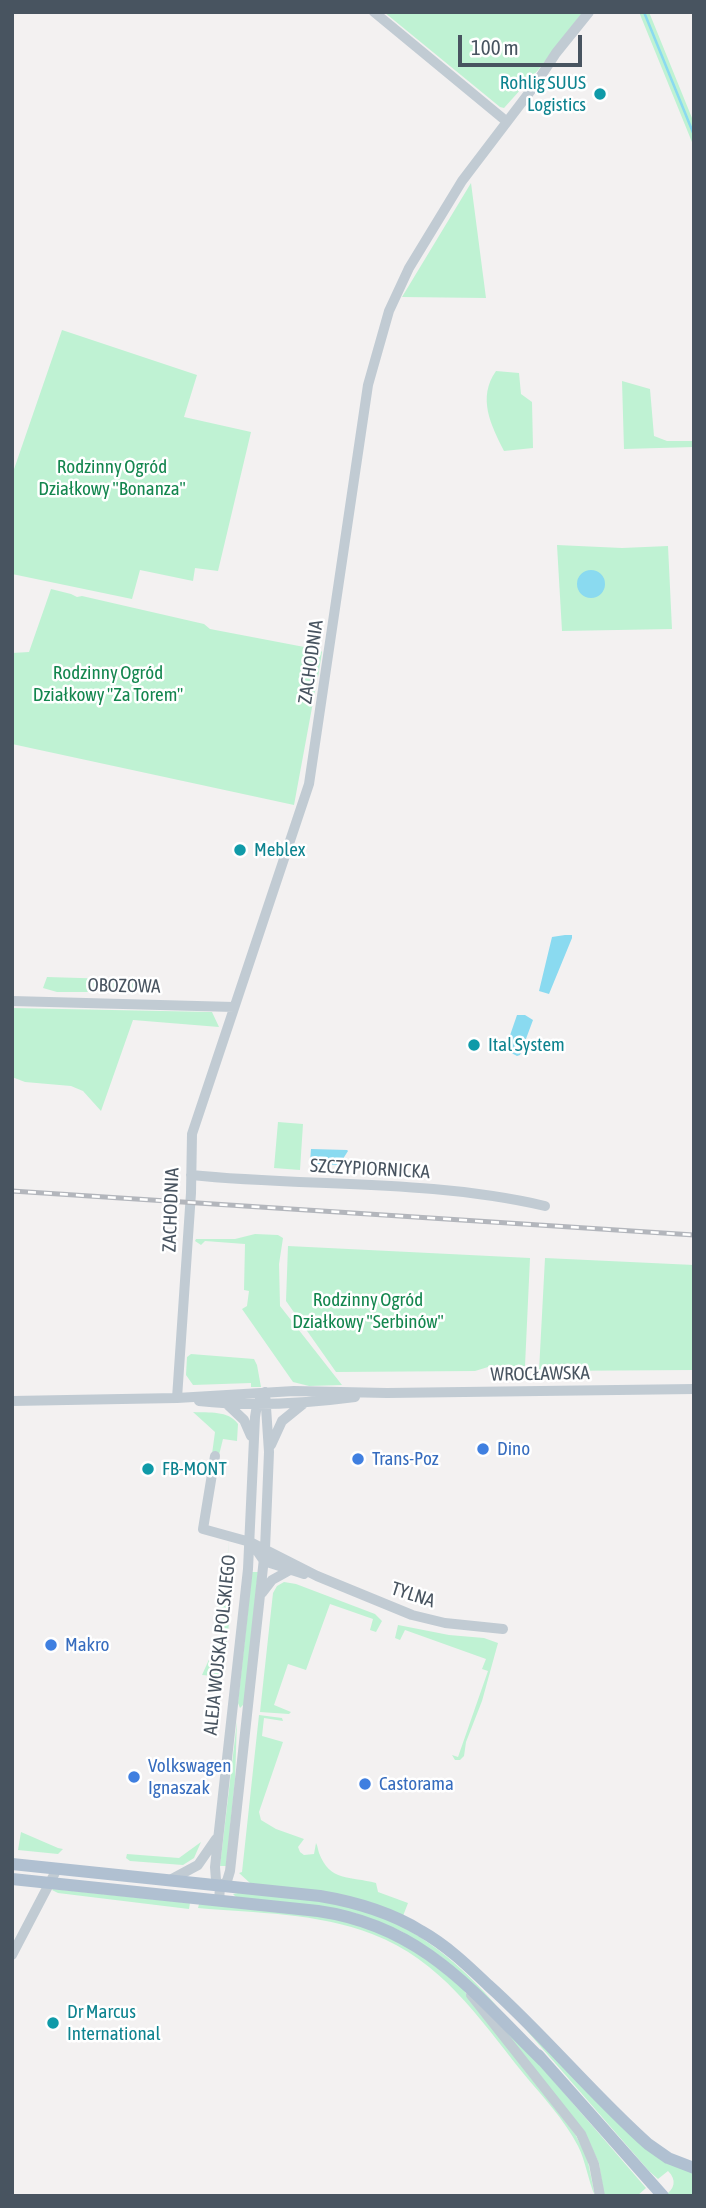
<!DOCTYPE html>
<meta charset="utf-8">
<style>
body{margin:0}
#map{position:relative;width:706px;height:2208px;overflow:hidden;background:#f3f1f1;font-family:"Asap Condensed",sans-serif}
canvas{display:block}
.frame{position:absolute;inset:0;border:14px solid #485460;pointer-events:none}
.scale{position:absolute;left:458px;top:35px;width:124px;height:32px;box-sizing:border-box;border:4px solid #485460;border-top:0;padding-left:9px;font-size:21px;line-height:24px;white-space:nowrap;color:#485460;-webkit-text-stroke:5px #fff;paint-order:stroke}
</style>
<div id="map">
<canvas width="706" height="2208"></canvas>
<div class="frame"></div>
<div class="scale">100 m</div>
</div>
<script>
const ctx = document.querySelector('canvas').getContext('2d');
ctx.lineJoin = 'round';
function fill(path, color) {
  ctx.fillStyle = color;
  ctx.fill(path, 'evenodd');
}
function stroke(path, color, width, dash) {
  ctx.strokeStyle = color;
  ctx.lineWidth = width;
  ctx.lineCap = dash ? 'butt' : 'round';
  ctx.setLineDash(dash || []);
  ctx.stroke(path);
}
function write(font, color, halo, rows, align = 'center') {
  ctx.font = font + ' "Asap Condensed",sans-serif';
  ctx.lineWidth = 5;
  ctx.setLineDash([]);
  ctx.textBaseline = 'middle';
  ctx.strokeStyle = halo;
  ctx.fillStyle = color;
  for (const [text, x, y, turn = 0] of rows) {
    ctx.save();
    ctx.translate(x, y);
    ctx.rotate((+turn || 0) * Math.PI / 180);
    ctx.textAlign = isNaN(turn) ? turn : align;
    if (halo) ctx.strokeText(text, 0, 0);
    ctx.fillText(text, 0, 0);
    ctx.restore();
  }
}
fill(new Path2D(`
 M384,12H583L539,69L504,108L500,107Z
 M639,12H649L694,123V147Z
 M471,183L486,298L402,297Z
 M62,330L197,375L184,417L251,432L218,571L195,568L193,581L140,570L132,599L12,574V475Z
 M496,371L519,373L521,394L532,402L533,448L504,451C491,425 477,398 496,371Z
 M622,381L650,389L654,436L667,441H694V447L624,449Z
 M557,545L622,548L668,546L672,629L562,631Z
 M51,589L71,594L77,597L82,596L204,624L210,629L320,650L322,652L318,677L315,678L314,683L316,686L294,805L12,744V653L29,652Z
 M47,977L147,980L127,992H57L43,988Z
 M12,1008L212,1012L219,1027L133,1020L101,1111L83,1091L71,1086L25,1082L12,1077Z
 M278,1122L303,1124L300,1170L274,1168Z
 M255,1234L278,1235L283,1238L279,1264L280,1306L342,1385L309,1386L293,1382L242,1309L247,1306L249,1291L244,1290L245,1244L205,1241L201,1245L195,1241L196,1239H235Z
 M288,1246L530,1258L525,1366L488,1367L475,1371L336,1372L286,1301Z
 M545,1258L694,1265V1370L539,1371Z
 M191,1354L254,1359L257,1365L261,1387H251V1383L193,1385L186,1375L187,1357Z
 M193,1412C209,1413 228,1410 238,1424L237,1441L223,1439L219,1455L212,1454L215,1432Z
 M229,1540L225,1595L232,1596L223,1677L202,1675L221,1633L223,1614L217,1613L219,1595H224Z
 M252,1572H258L244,1704L240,1708L238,1703Z
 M284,1582L296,1584L375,1614L382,1621L376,1632L370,1630L373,1619L330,1604L306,1670L288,1664L274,1705L291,1712L289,1714L260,1712L273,1593L277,1586Z
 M398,1625L449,1635L484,1638L498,1643L482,1701L466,1742L464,1756L460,1760H455L452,1755L458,1757L488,1671L482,1669L486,1659L405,1630L400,1640L395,1638Z
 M259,1715L282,1718L283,1721L264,1718L262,1736L283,1742L259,1812L261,1820L276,1829L304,1839L298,1847L300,1852L304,1855L314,1854L316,1843C318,1847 318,1850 319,1853C330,1882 350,1876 376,1883L378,1892L408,1903L403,1916L250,1883L239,1873L242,1872Z
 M237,1721L235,1780L226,1866H220Z
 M21,1832L58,1848L63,1849L58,1854L18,1850Z
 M201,1842L194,1858L183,1865L130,1861L126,1858L127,1854L179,1858Z
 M53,1889L190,1903L189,1909L58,1893L52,1890Z
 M238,1893C282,1897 330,1897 372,1913C429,1935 468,1971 506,2017L443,1958L401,1931L355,1913L236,1897L233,1894Z
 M199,1904L323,1916L373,1929L416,1950L462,1988L575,2134L587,2157L595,2196C588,2180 586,2162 578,2146C564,2119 542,2096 523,2073C479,2018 441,1960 372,1934C318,1913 256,1913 198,1908Z
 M508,2009L626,2129L694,2173V2196H664C675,2189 677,2180 668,2171L658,2179L649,2171Z
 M496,2021L533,2057L646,2188L637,2196H604L599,2163L584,2132Z`), '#bff2d3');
fill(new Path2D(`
 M577 584a14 14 0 1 1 28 0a14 14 0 1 1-28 0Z
 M565,935H572V938L549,994L539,991L552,937Z
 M517,1015H525L533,1020L520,1055L517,1056L506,1050V1047Z
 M311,1149L347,1150L348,1151L339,1165L312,1164L310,1163Z`), '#8adaf0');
stroke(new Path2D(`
 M644,12L694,135`), '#8adaf0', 2.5);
stroke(new Path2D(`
 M374,12L506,121
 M12,1001L234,1007
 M191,1175C309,1187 429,1179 545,1206
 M177,1398L191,1193L192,1134L309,784L368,385L389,311L409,268L462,181L535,85L556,53L589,12
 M12,1401L177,1398L294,1391L387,1393L694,1389
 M199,1401C251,1407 302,1404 355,1397
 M227,1404L244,1420L251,1436
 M271,1445L282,1421L303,1404
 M215,1456L203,1529L250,1542L317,1576L412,1615L445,1623L503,1629
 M251,1542L264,1561L304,1574
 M262,1593L272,1580L290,1570
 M172,1879L198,1865L216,1839
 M220,1887L216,1880L215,1867L248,1569L255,1417L257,1405L265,1392
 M219,1901L220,1887L227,1881L230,1871L265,1549L269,1452L265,1392
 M12,1955L57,1869
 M471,1995L581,2134L594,2164L600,2196`), '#c1cbd3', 10);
stroke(new Path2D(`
 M12,1864L320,1896C356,1902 390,1912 421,1931C446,1945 467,1965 488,1985C544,2035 592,2094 648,2144L668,2158L694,2168
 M12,1879L318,1911C423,1926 473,1992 543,2061
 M538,2055L663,2196`), '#b0c0d1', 12);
const rail = new Path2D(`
 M12,1191L694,1235`);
stroke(rail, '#b3b6bc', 5);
stroke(rail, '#fff', 2.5, [8]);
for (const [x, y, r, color] of [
 [600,94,7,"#0f9aa8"],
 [240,850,7,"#0f9aa8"],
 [474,1045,7,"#0f9aa8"],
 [483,1449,7,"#3f7fe0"],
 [358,1459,7,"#3f7fe0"],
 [148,1469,7,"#0f9aa8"],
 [51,1645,7,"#3f7fe0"],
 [134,1777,7,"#3f7fe0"],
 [365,1784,7,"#3f7fe0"],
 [53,2023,7,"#0f9aa8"]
]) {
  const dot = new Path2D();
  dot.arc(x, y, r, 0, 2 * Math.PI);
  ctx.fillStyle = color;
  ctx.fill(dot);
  stroke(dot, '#fff', 2.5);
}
write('19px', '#0d838f', '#fff', [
 ["Rohlig SUUS",586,83,"right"],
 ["Logistics",586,105,"right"],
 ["Meblex",254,850],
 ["Ital System",488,1045],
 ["FB-MONT",162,1469],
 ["Dr Marcus",67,2012],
 ["International",67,2034]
], 'left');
write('19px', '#13864e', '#fff', [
 ["Rodzinny Ogród",112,467],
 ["Działkowy \"Bonanza\"",112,489],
 ["Rodzinny Ogród",108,673],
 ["Działkowy \"Za Torem\"",108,695],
 ["Rodzinny Ogród",368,1300],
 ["Działkowy \"Serbinów\"",368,1322]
]);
write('19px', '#485460', '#fff', [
 ["ZACHODNIA",311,662,-82],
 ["OBOZOWA",124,986,1],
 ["SZCZYPIORNICKA",370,1169,3],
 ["ZACHODNIA",171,1210,-88],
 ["WROCŁAWSKA",540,1374,-1],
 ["TYLNA",413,1595,18],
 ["ALEJA WOJSKA POLSKIEGO",220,1645,-84]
]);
write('19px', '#366cbe', '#fff', [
 ["Dino",497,1449],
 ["Trans-Poz",372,1459],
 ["Makro",65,1645],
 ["Volkswagen",148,1766],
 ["Ignaszak",148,1788],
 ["Castorama",379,1784]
], 'left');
</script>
